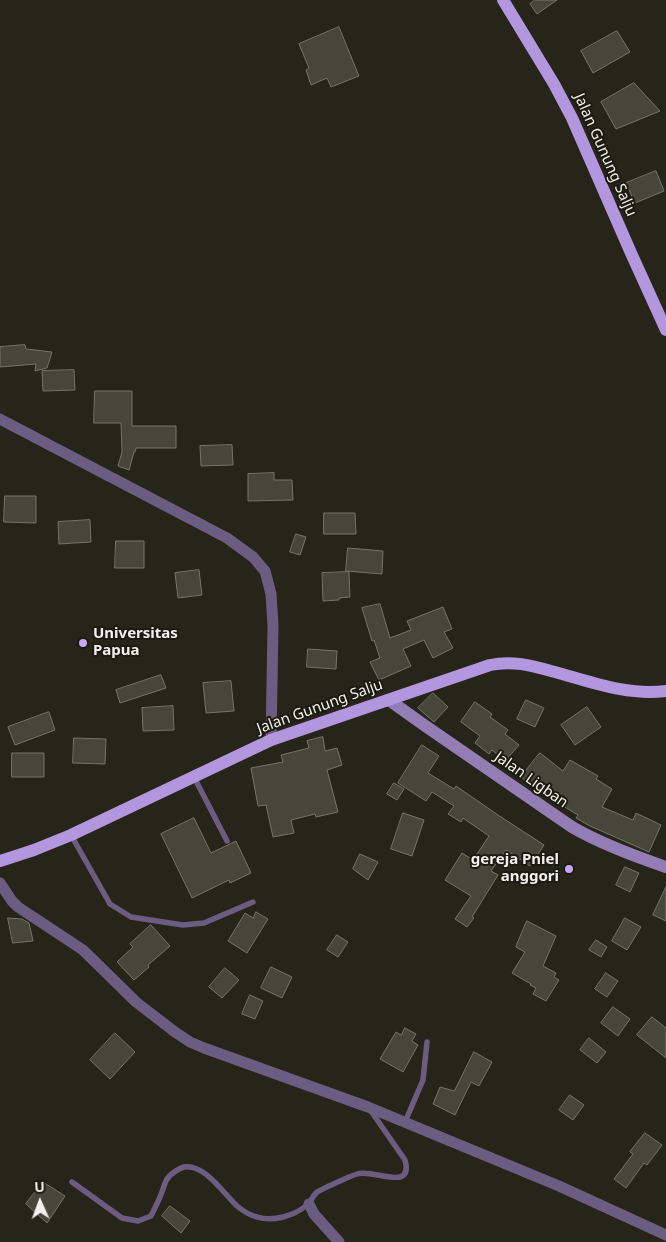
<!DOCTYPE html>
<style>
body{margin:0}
#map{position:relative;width:666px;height:1242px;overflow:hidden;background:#27241a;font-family:"Noto Sans",sans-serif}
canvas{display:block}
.north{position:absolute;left:15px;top:1177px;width:50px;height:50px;-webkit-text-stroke:4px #1d1b11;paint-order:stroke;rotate:358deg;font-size:14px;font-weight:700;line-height:20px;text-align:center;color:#f2f1ea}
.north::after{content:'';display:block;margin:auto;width:18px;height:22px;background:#f2f1ea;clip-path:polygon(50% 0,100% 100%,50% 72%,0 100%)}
</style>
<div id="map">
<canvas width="666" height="1242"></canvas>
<div class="north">U</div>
</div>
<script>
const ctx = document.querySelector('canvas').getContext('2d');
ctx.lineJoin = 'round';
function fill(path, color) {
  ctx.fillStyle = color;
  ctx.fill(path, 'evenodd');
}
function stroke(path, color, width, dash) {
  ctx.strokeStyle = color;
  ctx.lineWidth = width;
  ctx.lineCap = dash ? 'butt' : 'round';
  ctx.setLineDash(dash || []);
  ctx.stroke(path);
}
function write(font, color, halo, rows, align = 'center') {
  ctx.font = font + ' "Noto Sans",sans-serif';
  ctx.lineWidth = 4;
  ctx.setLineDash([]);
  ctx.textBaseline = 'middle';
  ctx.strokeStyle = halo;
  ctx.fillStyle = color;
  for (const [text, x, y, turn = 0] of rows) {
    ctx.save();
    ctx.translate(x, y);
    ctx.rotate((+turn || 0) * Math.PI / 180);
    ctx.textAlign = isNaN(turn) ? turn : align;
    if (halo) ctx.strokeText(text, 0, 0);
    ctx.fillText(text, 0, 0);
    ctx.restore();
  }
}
const building = new Path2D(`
 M535,0H557L537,14L530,4Z
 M339,27L359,76L331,87L327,78L311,85L306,70L309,68L299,44Z
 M617,31L630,52L593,73L581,51Z
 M634,83L660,111L616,129L601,102Z
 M656,171L664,191L635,203L626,183Z
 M25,345L26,349L52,352L47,368L35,371L36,364L0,367V347Z
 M74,370L75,390L43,391L42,371Z
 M95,391H132V426H176V448H136L135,452H134L129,470L118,466L122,452L121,423H94Z
 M232,445L233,465L201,466L200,446Z
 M274,473V480H292L293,500L248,501V474Z
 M5,496H36V523L4,522Z
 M324,513H355L356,534H324Z
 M90,520L91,542L59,544L58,522Z
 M296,534L306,537L300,555L290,552Z
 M116,541H144V568H115Z
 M348,548L383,551L382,574L346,571Z
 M199,570L202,595L178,598L175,573Z
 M349,572L350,597L339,598V600L323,601L322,573Z
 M380,604L390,638L411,630L407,621L443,607L452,629L444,632L453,648L433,658L424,640L403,649L411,666L379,680L370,662L380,658L374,640L372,641L362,608Z
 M308,649L337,651L336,669L307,667Z
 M161,675L166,688L120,703L116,690Z
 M231,681L234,711L206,713L203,683Z
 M433,693L448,707L434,722L418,708Z
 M526,700L544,708L535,727L517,719Z
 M475,702L492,714L490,717L508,730L505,734L519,745L505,761L492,750L489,754L475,743L480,736L461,722Z
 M173,706L174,730L143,731L142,708Z
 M587,707L601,727L575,745L561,725Z
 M49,712L55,730L15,745L8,727Z
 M323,737L325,751L337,748L342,765L327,770L338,812L316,817L315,814L291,820L294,833L273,837L266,805L258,806L251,768L283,762L281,755L309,748L307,741Z
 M74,738L106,739L105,764L73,763Z
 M422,745L439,756L428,773L454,789L456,786L498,815L544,845L530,866L506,850L491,871L498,875L472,917L474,918L467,927L455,919L471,896L445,880L462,853L473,860L489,836L463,818L461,822L448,814L454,806L432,792L426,801L398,783Z
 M12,753H44V777H12Z
 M540,753L563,771L570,760L598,776L596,779L612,789L602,807L633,820L636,813L661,825L649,852L590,826L576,818L578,815L545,795L521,777Z
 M394,783L404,789L397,800L387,794Z
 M403,813L424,820L412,856L391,849Z
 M194,818L211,853L236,841L251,873L230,883L229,880L192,898L161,834Z
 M360,854L378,862L368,880L353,869Z
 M625,867L639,873L630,892L616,885Z
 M666,887V921L653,915Z
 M256,912L268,919L247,953L228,941L245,913L253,918Z
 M8,918L22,919L29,923L33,941L13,943Z
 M625,918L641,927L627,950L612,941Z
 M527,921L556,936L543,966L556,973L554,977L559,980L546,1001L533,994L536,988L530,985L531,984L512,973L525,952L516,947Z
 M151,925L170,946L148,965L149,967L134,980L117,962L133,947L130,944Z
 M337,935L348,942L338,957L327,950Z
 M596,940L607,947L601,957L589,950Z
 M271,967L292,977L282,998L261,988Z
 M225,968L239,980L222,998L209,987Z
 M606,973L618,981L607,997L595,989Z
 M250,995L263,1001L255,1019L242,1014Z
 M613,1007L630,1019L618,1036L601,1023Z
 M652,1017L666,1028V1058L637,1035Z
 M405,1028L416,1034L412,1041L418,1045L403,1072L380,1059L396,1032L401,1035Z
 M115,1033L135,1052L110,1079L90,1060Z
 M589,1038L606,1052L597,1063L580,1050Z
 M474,1052L492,1062L479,1086L471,1082L455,1115L433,1104L440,1087L454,1091Z
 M570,1095L584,1105L573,1120L559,1110Z
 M645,1133L662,1145L647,1165L644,1163L626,1188L614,1179L633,1154L630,1152Z
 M43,1182L65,1196L47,1223L26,1204Z
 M170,1206L190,1221L181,1233L162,1216Z`);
fill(building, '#48463b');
stroke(building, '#767468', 1);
stroke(new Path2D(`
 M194,777L227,841
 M71,835L110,904L131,917L183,925L204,923L253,902
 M405,1122L423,1080L427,1042
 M72,1182L122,1218L138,1221L151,1216C155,1208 159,1200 162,1192C164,1187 165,1181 168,1178C170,1174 180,1168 184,1167C204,1163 224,1194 237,1206C243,1211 249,1215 257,1217C273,1222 294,1216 307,1205C311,1202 312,1197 316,1193C319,1190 325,1188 329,1186C338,1182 348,1177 357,1174C372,1168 414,1193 405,1160L371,1111`), '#6b5d81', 5.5);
stroke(new Path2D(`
 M0,419L227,538L253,557L265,571L271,594L273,626L271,740
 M0,883L12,901L18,907L83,950L136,1002L175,1032L190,1042L204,1048L368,1107L559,1186L666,1235
 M309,1204L314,1214L339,1242`), '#6b5d81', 11);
stroke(new Path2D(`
 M389,700L424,725L572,827C601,844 634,856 666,867`), '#937db5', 12);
stroke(new Path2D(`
 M503,0L554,84L572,118L631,253L666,330
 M0,861L34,850L71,835L271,740L490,665C513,660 533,666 555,672C591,682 628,696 666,691`), '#b296de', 12);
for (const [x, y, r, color] of [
 [83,643,5,"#c4a7f1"],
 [569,869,5,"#c4a7f1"]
]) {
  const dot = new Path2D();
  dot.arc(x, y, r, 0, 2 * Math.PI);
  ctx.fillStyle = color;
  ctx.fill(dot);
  stroke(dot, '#1d1b11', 2);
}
write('15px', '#f2f1ea', '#1d1b11', [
 ["Jalan Gunung Salju",605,155,66],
 ["Jalan Gunung Salju",320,707,-20],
 ["Jalan Ligban",531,780,35]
]);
write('bold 15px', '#f2f1ea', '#1d1b11', [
 ["Universitas",93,634],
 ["Papua",93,651],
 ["gereja Pniel",559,860,"right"],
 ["anggori",559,877,"right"]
], 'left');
</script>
